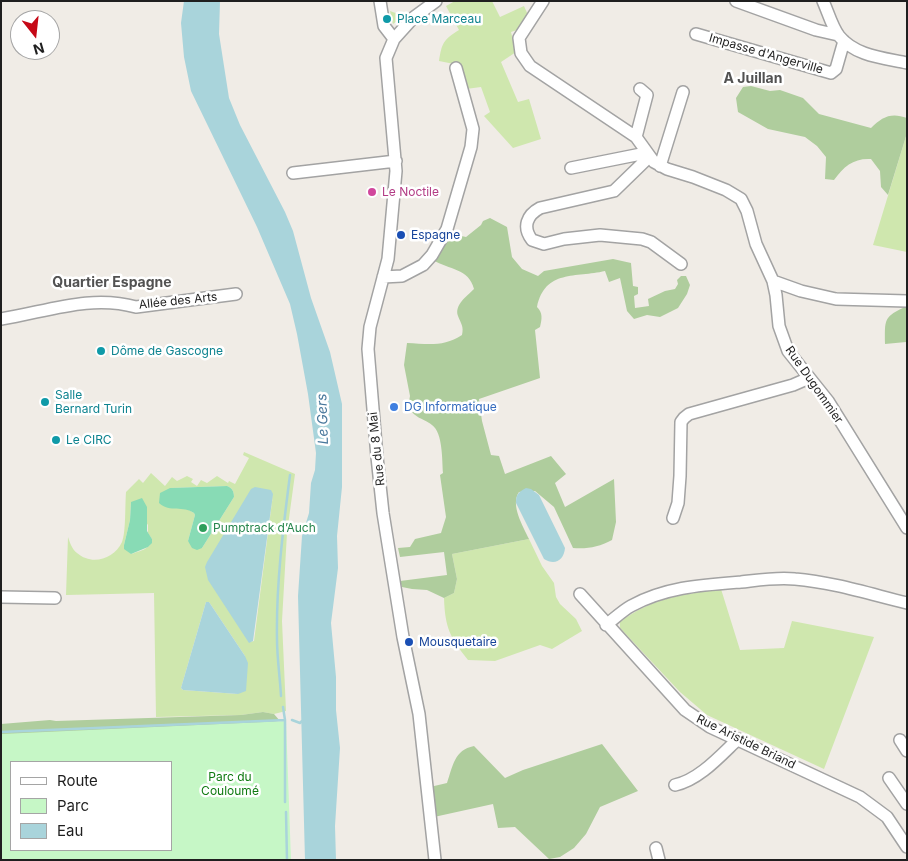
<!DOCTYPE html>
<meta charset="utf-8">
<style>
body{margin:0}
#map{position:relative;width:908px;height:861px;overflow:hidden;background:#f0ece6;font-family:Inter,sans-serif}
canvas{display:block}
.frame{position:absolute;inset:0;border:2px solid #1f1f1f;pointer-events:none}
.legend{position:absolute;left:10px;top:761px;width:162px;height:90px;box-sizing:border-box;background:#fff;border:1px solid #a5a5a5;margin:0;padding:6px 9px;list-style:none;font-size:15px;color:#1f1f1f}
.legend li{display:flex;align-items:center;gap:10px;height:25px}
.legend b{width:25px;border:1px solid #a5a5a5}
.north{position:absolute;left:10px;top:10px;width:50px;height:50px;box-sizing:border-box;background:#fff;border:1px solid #a5a5a5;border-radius:50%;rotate:164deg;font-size:14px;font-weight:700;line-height:20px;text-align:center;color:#1f1f1f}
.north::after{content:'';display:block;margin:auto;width:18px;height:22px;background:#c60917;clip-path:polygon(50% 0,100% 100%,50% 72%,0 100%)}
</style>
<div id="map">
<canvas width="908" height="861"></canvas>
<div class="frame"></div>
<ul class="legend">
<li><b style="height:6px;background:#fff"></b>Route</li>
<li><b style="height:14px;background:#c6f7c6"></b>Parc</li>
<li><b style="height:14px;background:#a9d4db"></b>Eau</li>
</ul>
<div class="north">N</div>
</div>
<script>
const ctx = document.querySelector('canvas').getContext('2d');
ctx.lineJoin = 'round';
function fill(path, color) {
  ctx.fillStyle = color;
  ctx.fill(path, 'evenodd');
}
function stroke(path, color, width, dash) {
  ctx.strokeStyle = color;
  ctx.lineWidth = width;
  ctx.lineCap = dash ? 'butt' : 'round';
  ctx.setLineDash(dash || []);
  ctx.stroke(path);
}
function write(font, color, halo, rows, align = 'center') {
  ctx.font = font + ' Inter,sans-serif';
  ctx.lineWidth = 5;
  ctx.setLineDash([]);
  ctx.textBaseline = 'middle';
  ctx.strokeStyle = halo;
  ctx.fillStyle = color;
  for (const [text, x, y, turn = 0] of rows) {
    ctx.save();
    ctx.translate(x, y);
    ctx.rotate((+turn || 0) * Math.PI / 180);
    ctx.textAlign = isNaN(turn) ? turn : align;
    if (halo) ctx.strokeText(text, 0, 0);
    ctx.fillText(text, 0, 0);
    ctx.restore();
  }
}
fill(new Path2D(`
 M455,1H492L500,17L524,6L528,15L517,30L511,32L516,52L501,62L518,102L529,99L541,139L513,148L484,116L490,112L481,87L466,89L459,65L439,61C442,43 443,40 459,30L446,6Z
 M390,11L404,16L393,24Z
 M907,133V252L873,245Z
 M244,452L295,474L287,533L282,621L286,711L274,714L263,712L241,715L156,717L154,593L66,595L68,537C70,543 72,549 77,553C92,566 114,559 122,542C126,533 125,504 126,492L139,479L143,483L151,473L165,486L172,477L177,481L187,476L193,479L191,482L197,486L201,480L207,483L217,476L228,483L229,481L235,484L249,458L243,455ZM227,486C232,488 234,491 234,497L202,548L188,541L195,515L194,513L189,510L170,488ZM273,494L254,641L249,642ZM131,502L148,525V533L152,539C151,549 140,551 131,554L124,545L130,520ZM206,602H209L245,656L238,694L183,690L181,688Z
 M529,539L542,566L554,583L556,597L560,604L576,619L582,631L552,649L540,645L495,661L468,660C450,637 445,628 444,598L454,593L457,579L452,554Z
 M721,589L740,650L784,648L792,621L874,637L824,769L707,715L680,692L620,628V622C651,598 684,594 721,589Z`), '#cfe7ae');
fill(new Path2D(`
 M751,86L770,91L780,90L803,98L819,114L871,128C882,117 891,112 907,118V133L888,195L881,187L880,171L871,159C854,158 844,166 834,180L825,179L826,157L817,146L805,137L768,129L738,112L736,98L743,87Z
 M490,218L507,227L512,257L522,269L538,276L544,271L613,259L631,263L633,286L638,287V294L634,296L635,308L649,306L648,299L665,291L675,289L678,284L677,280L681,276H686L690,285L687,294L678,308L660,317L647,315L634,319L627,311L620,278L609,282L605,271C576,278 545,269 537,307C543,313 542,319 540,327L535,330L540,378L479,399L482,421L491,455L499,456L505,474L551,456L566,474L555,483L565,507L614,479L616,522L612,540C599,547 588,549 573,548L554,507L535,491L519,492C510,505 523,526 529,539L452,554L457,579L454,593L444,598L427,590L412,589L402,587L400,581L447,575L444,552L400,557L398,548L410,547L415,539L441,533L446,517L440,475L443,473C442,460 443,433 432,425C422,417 417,420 408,407L410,396L404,365L407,343C428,344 444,347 462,335C464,326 461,324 458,316C454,305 467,296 474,289C469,268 449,270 433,260L444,240L452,234L466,237L481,225L483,221Z
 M907,306V346L906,342L885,344C885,319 883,317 907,306Z
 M263,712L274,714L280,721L11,762L1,753V724L50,720L56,721L241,715Z
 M602,744L638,791L600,807L586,834L574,848L560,857L549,859L515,827L498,828L493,804L434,817L430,787L447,783C453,766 454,750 474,746L505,778L523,770Z`), '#afcd9d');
fill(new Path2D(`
 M286,721L291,860H1V734ZM11,762H171V850H11Z`), '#c6f7c6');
fill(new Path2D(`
 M227,486C232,488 234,491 234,497L202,548L197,550L192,548L188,541L195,515L194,513C183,505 170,513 159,503L160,493L170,488Z
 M142,498L147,507V531L152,539V543L148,547L131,554L124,549V545L130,520L131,502Z`), '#88dbb5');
fill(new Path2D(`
 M184,1H220L219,34L229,98L240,125L285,212L293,231L311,298L330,352L342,404V487L337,536L338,568L331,623L336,677V710L340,748L335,826L336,860H305L298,596L302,536L309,513L311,483L315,470L316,453L308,394L297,334L290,304L257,227L191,91L184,57L181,23Z
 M255,487L271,490L273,494L253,641L249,643L208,580L205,567L207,562L251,489Z
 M526,488L531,489L539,495L565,548C564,560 555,566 544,559L516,503C516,495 518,492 526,488Z
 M206,602H209L245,656L248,663L246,691L238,694L183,690L181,688Z`), '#a9d4db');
stroke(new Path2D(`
 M281,696C280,677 277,658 277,639C276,585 283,529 290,475
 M283,707L285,720V802
 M292,720L300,723L302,721
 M1,732L285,720
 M286,812L287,860`), '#a9d4db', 2.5);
const minor = new Path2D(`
 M380,1L384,26L394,39
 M543,1L519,38L521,53L530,66L636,137L654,162L667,169L693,177L726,190L741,199L747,211L756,244L773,281L776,295L779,326L788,351L828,401L907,528
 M736,1L816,30L838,35
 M823,1C828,12 832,27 839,36C855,56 884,58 907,63
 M696,34L831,73L836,69L844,41
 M636,137L647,95L640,89
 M649,157L614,191L540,208C527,215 522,227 532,240L544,244L564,239L600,235L642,239L651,242L681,264
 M660,166L683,92
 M571,168L646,153
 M293,173L396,161
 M383,277L402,276L423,265L432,255L447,229L471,147L473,129L456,68
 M773,281L801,291L836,299L907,301
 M1,319C46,312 90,294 136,307L236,294
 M673,518L678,503L680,476L681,422L684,418L689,414L793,385L809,378
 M580,594L685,710L710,727L860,797L887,817L907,847
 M1,597L55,598
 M606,625C614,619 622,611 631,606C666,587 702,585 741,582C759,580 777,577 795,579C832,582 870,594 907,603
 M900,740L907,751
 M889,778L907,804
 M675,785C699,780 720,756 738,739
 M656,848L659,860
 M435,860L419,714L403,637L383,513L377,457L368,349L370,327L388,259L396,171L386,58L394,39L413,18L436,1`);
stroke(minor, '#a3a3a3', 14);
stroke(minor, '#fff', 11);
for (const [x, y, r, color] of [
 [387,19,5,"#0f9aa8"],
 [372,192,5,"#d1479c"],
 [401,235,5,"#1a4fb4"],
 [101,351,5,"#0f9aa8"],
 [45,402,5,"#0f9aa8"],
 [394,407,5,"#3f7fe0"],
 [56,440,5,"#0f9aa8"],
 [203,528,5,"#2e9e5b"],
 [409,642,5,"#1a4fb4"]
]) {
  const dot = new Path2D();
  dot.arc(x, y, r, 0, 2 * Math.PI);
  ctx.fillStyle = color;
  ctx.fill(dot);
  stroke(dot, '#fff', 2);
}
write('12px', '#0d838f', '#fff', [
 ["Place Marceau",397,19],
 ["Dôme de Gascogne",111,351],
 ["Salle",55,395],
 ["Bernard Turin",55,409],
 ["Le CIRC",66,440]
], 'left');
write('12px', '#1f1f1f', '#fff', [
 ["Impasse d'Angerville",766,54,16],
 ["Allée des Arts",178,301,-6],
 ["Rue Dugommier",814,385,55],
 ["Rue du 8 Mai",377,449,-96],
 ["Rue Aristide Briand",746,742,26]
]);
write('12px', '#b23c85', '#fff', [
 ["Le Noctile",382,192]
], 'left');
write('12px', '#164399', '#fff', [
 ["Espagne",411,235],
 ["Mousquetaire",419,642]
], 'left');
write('12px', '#366cbe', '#fff', [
 ["DG Informatique",404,407]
], 'left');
write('12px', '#27864d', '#fff', [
 ["Pumptrack d’Auch",213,528]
], 'left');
write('12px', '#107a11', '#fff', [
 ["Parc du",230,777],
 ["Couloumé",230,791]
]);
write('bold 14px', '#525252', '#fff', [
 ["A Juillan",753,79],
 ["Quartier Espagne",112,283]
]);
write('italic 14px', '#49789c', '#fff', [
 ["Le Gers",323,419,-92]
]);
</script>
